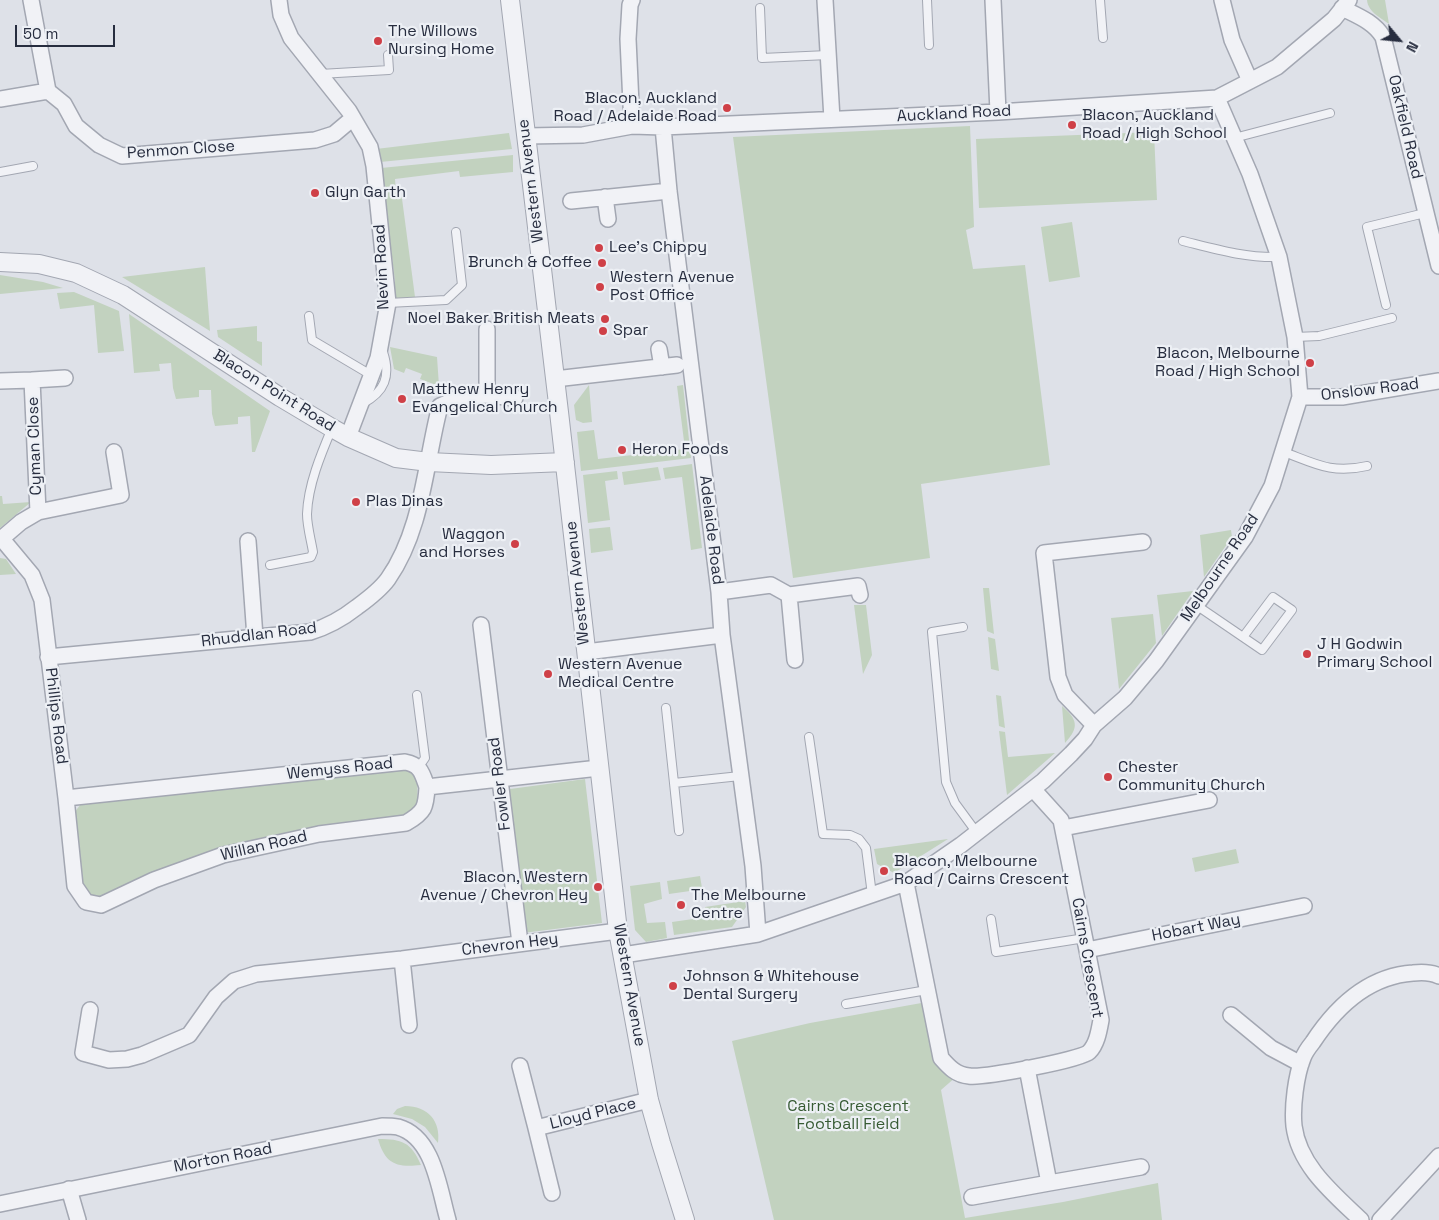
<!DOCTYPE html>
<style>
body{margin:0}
#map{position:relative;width:1439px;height:1220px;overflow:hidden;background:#dee1e8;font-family:"Space Grotesk",sans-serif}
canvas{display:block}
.north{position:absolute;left:1374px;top:15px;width:50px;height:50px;-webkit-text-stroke:4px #edf0f5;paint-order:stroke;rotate:118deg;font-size:14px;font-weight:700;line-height:20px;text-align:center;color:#272d3f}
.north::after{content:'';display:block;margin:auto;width:18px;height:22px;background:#272d3f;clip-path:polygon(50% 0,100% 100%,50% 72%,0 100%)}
.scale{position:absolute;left:15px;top:25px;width:100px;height:22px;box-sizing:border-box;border:2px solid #272d3f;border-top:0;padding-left:6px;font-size:15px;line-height:18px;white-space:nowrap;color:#272d3f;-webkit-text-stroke:4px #edf0f5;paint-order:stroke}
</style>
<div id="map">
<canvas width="1439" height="1220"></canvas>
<div class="north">N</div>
<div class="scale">50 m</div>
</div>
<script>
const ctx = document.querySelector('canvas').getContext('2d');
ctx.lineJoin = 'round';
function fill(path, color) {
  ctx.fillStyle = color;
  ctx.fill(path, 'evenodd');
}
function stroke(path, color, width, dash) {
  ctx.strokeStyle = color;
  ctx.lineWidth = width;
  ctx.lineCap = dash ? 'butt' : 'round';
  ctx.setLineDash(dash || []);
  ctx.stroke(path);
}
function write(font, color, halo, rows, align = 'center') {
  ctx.font = font + ' "Space Grotesk",sans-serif';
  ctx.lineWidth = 4.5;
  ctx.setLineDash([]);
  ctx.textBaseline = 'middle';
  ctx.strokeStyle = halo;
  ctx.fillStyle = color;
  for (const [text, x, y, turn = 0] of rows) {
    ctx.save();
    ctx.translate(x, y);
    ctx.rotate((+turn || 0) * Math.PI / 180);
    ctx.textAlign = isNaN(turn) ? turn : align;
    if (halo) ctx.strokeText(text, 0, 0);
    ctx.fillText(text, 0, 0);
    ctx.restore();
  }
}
fill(new Path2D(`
 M1367,0H1385L1389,24C1380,17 1368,12 1367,0Z
 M970,126L974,227L966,230L973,269L1025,265L1050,465L921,484L930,558L793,578L733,137Z
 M1154,132L1157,200L979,208L976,139Z
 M509,133L512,149L380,162L376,149Z
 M513,155V172L460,177L459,171L395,179L396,192L401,191L415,297L395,300V281L381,168Z
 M1072,222L1080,277L1049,282L1041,227Z
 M205,267L210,331L122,277Z
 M0,275L43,282L63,288L0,294Z
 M74,292L119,311L124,351L98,353L94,305L60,309L57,293Z
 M129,314L270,411L255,452H252L250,416L238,417V424L215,426L212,414L211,390H199V397L176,399L173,388L171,363L159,364L160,371L134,373Z
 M257,326V341L262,342V366L218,337L217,330Z
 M390,347L437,357L439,386L420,379L422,374L406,368L404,373L394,369Z
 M589,385L592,422L583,423L576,420L574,405Z
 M683,385L691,458L581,471L577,432L594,430L598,459L685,449L677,386Z
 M692,464L702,548L691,550L682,477L665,479L663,468Z
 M658,467L661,480L624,485L622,472Z
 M617,471L618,479L605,481L610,520L588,523L583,475Z
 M0,496H2L3,504L31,502L0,528Z
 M610,527L613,550L591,553L589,529Z
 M1231,530L1232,537L1204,577L1200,535Z
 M0,558L6,559L16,574L0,575Z
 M983,588H989L994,634L987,631Z
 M1193,591L1162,636L1157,595Z
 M854,605H866L872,655L863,674Z
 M1153,614L1156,643L1119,689L1111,618Z
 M988,637L995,639L999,671L991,669Z
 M996,695L1001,696L1005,728L999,726Z
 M1062,706C1077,719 1080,727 1065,743Z
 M999,731L1005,732L1008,757L1055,753L1007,795Z
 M405,766L417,777L418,808L407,816L247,843L102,898L85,894L80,882L73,814L81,804Z
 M585,779L602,923L523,933L506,796L510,789Z
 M948,839L894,873L877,864L874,849Z
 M1236,849L1239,863L1195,872L1192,858Z
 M700,876L702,888L697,889V890L669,894L667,881Z
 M660,882L662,899L644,904L647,923L665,922L667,938L646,942L635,930L630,886Z
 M745,901L746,907L732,927L674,935L672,922L707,917L705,907Z
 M927,1002L931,1023L957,1076L941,1090L965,1218L1063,1202L1158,1183L1162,1220H774L732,1041L810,1023Z
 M405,1106C428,1106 441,1121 438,1143L425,1127L412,1119L393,1114L397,1109Z
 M378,1139C402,1139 411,1142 421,1165C395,1168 385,1163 378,1139Z`), '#c2d2bf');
const service = new Path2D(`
 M927,0L929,45
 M1100,0L1103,38
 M760,8L762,58L828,55
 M320,74L389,70L388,55
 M1234,138L1330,113
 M0,172L33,166
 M1183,241C1215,249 1245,258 1279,257
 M388,303L446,300L462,285L456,232
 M1386,305L1367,227L1425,213
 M309,316L312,340L371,375
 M1295,337L1319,336L1392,318
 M362,404C385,392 391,376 383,352
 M1284,452C1316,464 1332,474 1367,466
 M270,565L311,557L313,552C311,540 307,526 307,514C308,485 321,454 332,428
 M1196,605L1262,650L1292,610L1273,597L1243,637
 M963,627L932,632L946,782L955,803L977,833
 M417,695L425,758L418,768
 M666,708L674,783L740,776
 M809,737L823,834L850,835L859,839L866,848L872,895
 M674,783L679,831
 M991,919L996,952L1085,938
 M846,1004L927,990`);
const minor = new Path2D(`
 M31,0L48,91
 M279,0L281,15L291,38L349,111L370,147L374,166L388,303L378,358L348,437
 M632,0L630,5L628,39L632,126
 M825,0L832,119
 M993,0L998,112
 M1222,0L1232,40L1250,81
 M1342,8C1358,16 1374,22 1383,37L1439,266
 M0,99L48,91L64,104L76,126L99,145L122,156L315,140L334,134L353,118
 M663,127L669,191L719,592L722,635L753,866L758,934
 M526,136L583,135L632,126L663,127L998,112L1217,98L1277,67L1334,19L1349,0
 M605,197L608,219
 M571,201L669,191
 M659,349L662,367
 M555,379L677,365
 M0,381L32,380
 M487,395V329
 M1300,397H1342L1439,381
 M38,512L32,380L65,378
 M2,539L32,575L42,600L66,798L75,886L86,902L101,905L154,880L223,855L319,834L406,823C425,812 426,807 427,787
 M0,540L21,522L38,512L121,495L114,452
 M248,541L255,637
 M719,592L771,585L789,595L795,660
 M789,595L858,586L860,595
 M481,625L520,943
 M586,652L722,635
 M48,657L310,632C327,627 343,618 357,607C368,599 380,590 388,579C423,529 425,463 440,406L460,397L487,395L515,398
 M1094,725L1065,695L1058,677L1044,553L1143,542
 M66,798L405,762C421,765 422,773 427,787L599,768
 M1063,828L1209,800
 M906,883L941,1058C949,1067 956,1075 969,1076C983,1078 1081,1060 1089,1052C1097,1044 1099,1031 1101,1020L1061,820L1033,789
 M1087,950L1304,906
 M623,955L758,934L906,883L961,845L1043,781L1071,754L1085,739L1094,725L1125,698L1156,661L1245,537L1272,486L1300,397L1295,337L1279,257L1250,174L1217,98
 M402,959L409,1025
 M90,1010L83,1053L109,1060L127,1059L142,1055L189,1035L216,997L234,981L256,974L402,959L618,931
 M1231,1015L1271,1048L1301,1064
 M520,1066L536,1128L649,1100
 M536,1128L552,1193
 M1049,1183L1141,1167
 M69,1189L78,1220
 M972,1197L1049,1183L1027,1068
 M0,1204L382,1126C387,1126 393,1126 398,1127C434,1137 439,1189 448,1220
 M1361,1220C1334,1194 1299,1166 1294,1126C1292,1107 1296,1075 1303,1058C1305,1052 1309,1047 1313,1042C1336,1007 1369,976 1413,973C1422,972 1431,972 1439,976
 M1380,1220L1439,1156`);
const tertiary = new Path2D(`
 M510,0L559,412L618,931L649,1100L661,1143L685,1220
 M0,262L39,264L76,273L123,295L280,397L332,428L348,437L396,458L429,462L491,465L565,462`);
stroke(service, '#a3a7b2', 10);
stroke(minor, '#a3a7b2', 18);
stroke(tertiary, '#a3a7b2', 20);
stroke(service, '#f1f2f6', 8);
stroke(minor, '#f1f2f6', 15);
stroke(tertiary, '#f1f2f6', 18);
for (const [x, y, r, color] of [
 [378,41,5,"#cf4047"],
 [727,108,5,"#cf4047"],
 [1072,125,5,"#cf4047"],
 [315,193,5,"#cf4047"],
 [599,248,5,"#cf4047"],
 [602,263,5,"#cf4047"],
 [600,287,5,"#cf4047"],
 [605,319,5,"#cf4047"],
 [603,331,5,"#cf4047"],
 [1310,363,5,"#cf4047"],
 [402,399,5,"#cf4047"],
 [622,450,5,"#cf4047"],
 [356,502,5,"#cf4047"],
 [515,544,5,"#cf4047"],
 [1307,654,5,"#cf4047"],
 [548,674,5,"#cf4047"],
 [1108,777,5,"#cf4047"],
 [884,871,5,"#cf4047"],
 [598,887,5,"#cf4047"],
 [681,905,5,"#cf4047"],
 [673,986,5,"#cf4047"]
]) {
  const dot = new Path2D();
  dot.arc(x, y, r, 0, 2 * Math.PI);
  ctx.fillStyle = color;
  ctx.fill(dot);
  stroke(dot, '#edf0f5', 2);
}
write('16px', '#272d3f', '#edf0f5', [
 ["The Willows",388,32],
 ["Nursing Home",388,50],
 ["Blacon, Auckland",717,99,"right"],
 ["Road / Adelaide Road",717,117,"right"],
 ["Blacon, Auckland",1082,116],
 ["Road / High School",1082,134],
 ["Glyn Garth",325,193],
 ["Lee's Chippy",609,248],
 ["Brunch & Coffee",592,263,"right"],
 ["Western Avenue",610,278],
 ["Post Office",610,296],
 ["Noel Baker British Meats",595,319,"right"],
 ["Spar",613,331],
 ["Blacon, Melbourne",1300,354,"right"],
 ["Road / High School",1300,372,"right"],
 ["Matthew Henry",412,390],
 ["Evangelical Church",412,408],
 ["Heron Foods",632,450],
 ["Plas Dinas",366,502],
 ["Waggon",505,535,"right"],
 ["and Horses",505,553,"right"],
 ["J H Godwin",1317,645],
 ["Primary School",1317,663],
 ["Western Avenue",558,665],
 ["Medical Centre",558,683],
 ["Chester",1118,768],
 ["Community Church",1118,786],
 ["Blacon, Melbourne",894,862],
 ["Road / Cairns Crescent",894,880],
 ["Blacon, Western",588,878,"right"],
 ["Avenue / Chevron Hey",588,896,"right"],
 ["The Melbourne",691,896],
 ["Centre",691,914],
 ["Johnson & Whitehouse",683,977],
 ["Dental Surgery",683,995]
], 'left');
write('16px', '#272d3f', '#edf0f5', [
 ["Auckland Road",954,114,-3],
 ["Oakfield Road",1405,127,77],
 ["Penmon Close",181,150,-4],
 ["Western Avenue",531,181,-97],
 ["Nevin Road",382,267,-93],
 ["Onslow Road",1370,390,-7],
 ["Blacon Point Road",274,391,32],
 ["Cyman Close",35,446,-92],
 ["Adelaide Road",711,530,83],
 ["Melbourne Road",1220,568,-56],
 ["Western Avenue",578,583,-96],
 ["Rhuddlan Road",259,635,-7],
 ["Phillips Road",56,716,83],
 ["Wemyss Road",340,769,-6],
 ["Fowler Road",500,784,-97],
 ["Willan Road",264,846,-13],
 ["Hobart Way",1196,928,-11],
 ["Chevron Hey",510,945,-7],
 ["Cairns Crescent",1087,958,80],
 ["Western Avenue",629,985,80],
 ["Lloyd Place",593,1114,-14],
 ["Morton Road",223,1158,-11]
]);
write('16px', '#375b34', '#edf0f5', [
 ["Cairns Crescent",848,1107],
 ["Football Field",848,1125]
]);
</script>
